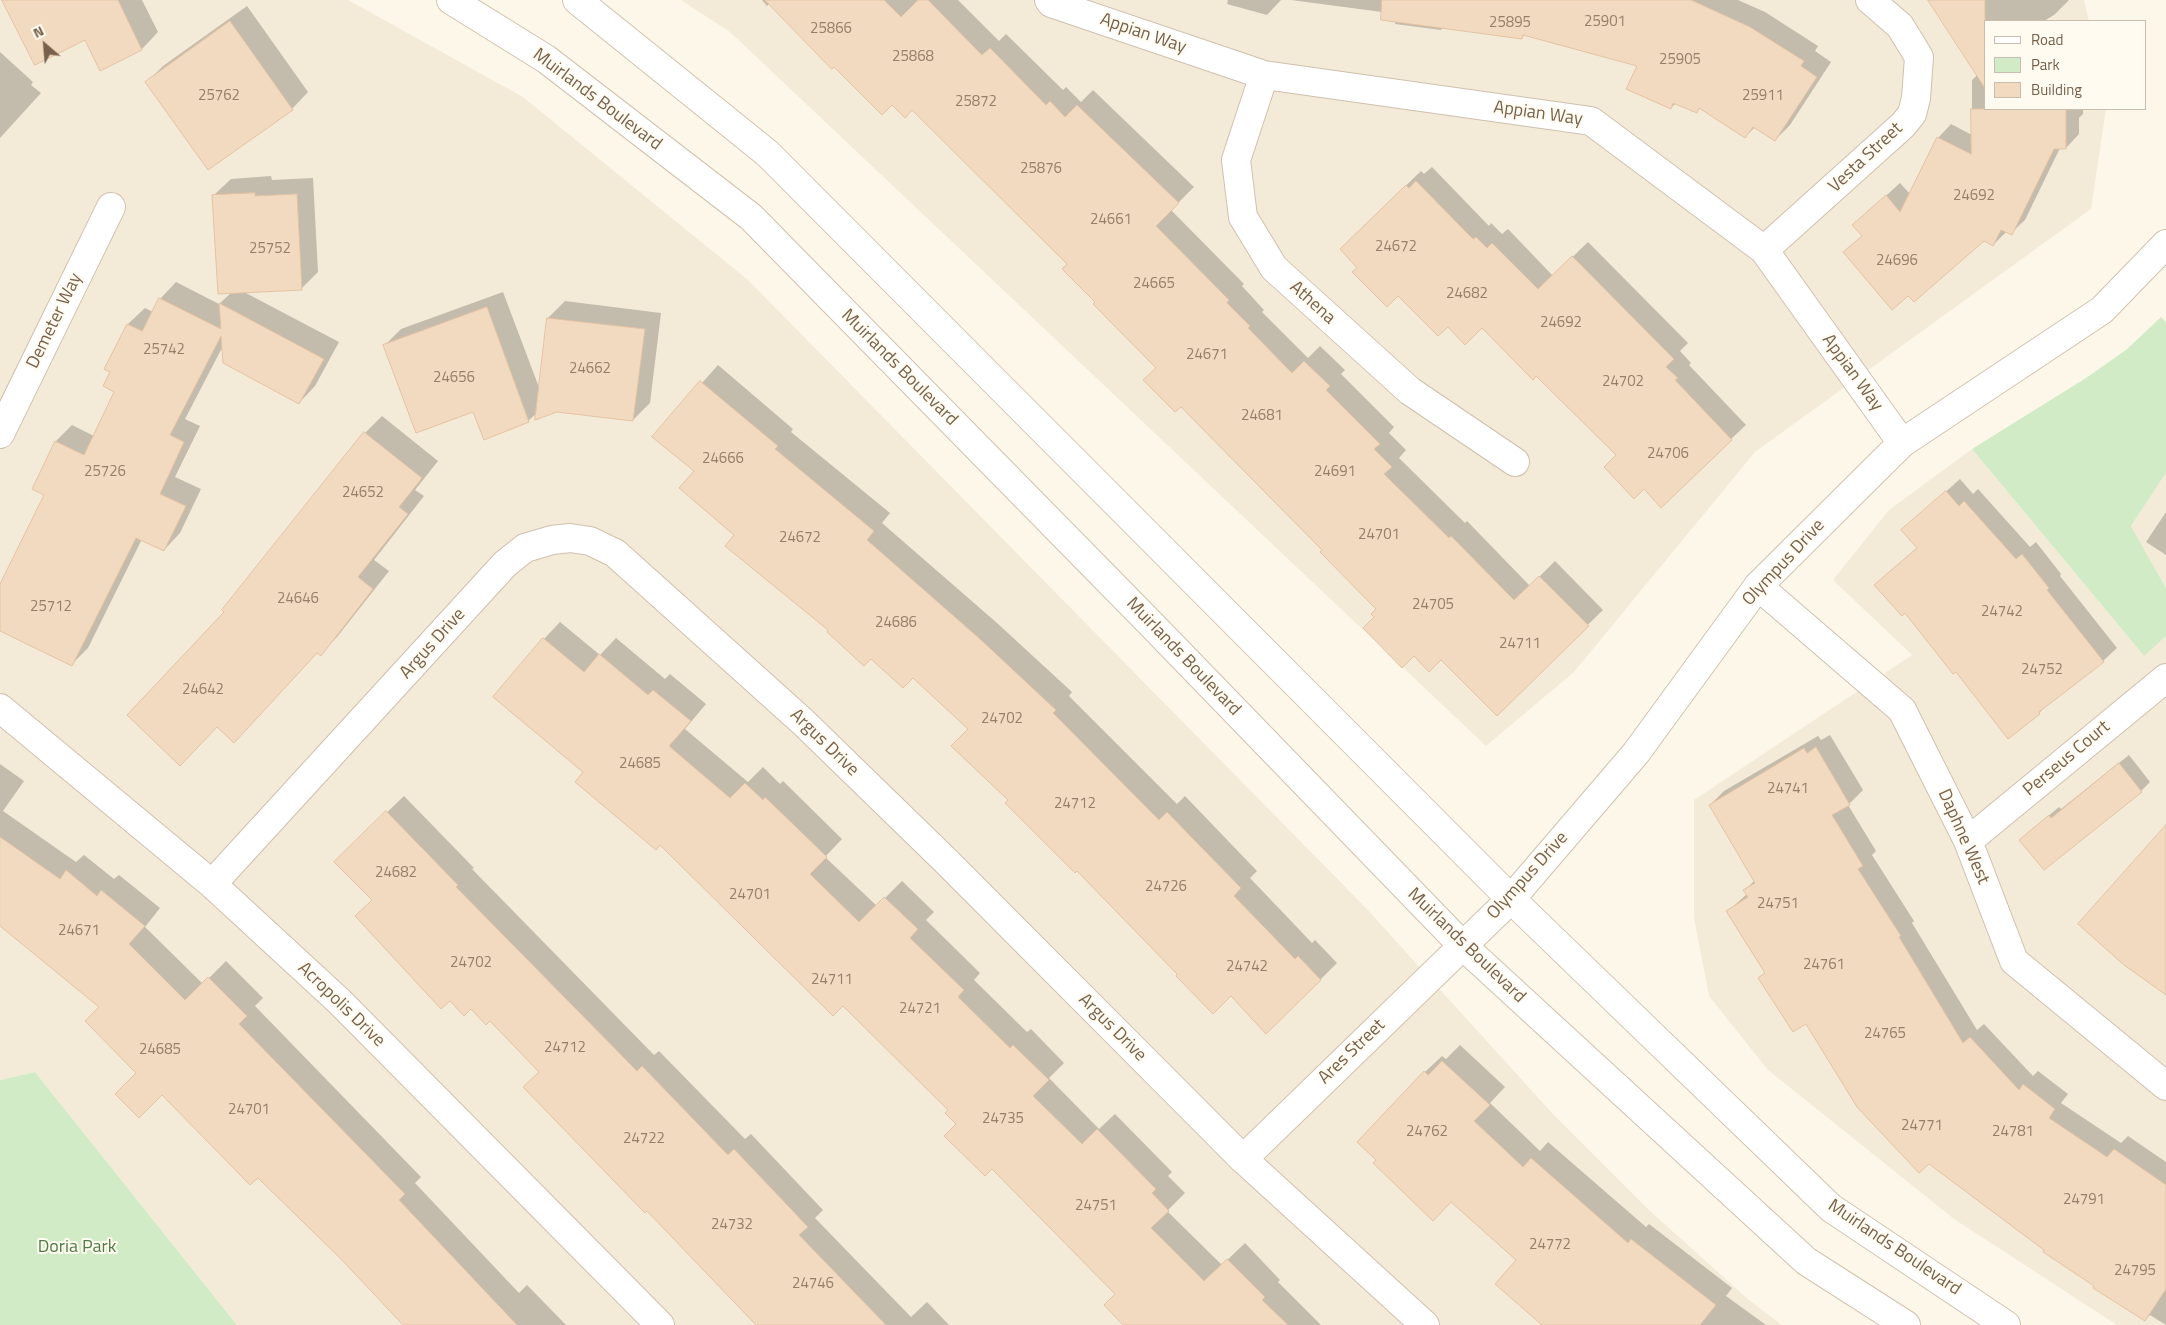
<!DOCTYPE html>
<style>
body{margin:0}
#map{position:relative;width:2166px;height:1325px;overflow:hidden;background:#fdf7ea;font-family:"Titillium Web",sans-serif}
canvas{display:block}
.legend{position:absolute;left:1984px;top:20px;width:162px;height:90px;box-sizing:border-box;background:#fffbf0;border:1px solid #c9bdae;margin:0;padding:6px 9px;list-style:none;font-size:15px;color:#78614c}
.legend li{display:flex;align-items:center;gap:10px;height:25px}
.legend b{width:25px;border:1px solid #c9bdae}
.north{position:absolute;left:20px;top:20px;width:50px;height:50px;-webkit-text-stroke:4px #fffbf0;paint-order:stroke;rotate:333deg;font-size:14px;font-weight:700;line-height:20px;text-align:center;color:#78614c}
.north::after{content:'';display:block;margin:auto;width:18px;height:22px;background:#78614c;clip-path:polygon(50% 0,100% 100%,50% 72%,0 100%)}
</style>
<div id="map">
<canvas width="2166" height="1325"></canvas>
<ul class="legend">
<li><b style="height:6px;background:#fff"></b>Road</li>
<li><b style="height:14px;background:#d2ebc7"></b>Park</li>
<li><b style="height:14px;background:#f2dac1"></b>Building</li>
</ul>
<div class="north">N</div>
</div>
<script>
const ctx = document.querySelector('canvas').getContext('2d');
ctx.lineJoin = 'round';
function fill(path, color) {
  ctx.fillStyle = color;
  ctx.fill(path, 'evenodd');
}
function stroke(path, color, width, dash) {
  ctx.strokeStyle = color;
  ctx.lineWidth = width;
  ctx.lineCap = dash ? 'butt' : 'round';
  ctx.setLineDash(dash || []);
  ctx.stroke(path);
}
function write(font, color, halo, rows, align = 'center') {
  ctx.font = font + ' "Titillium Web",sans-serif';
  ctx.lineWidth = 4;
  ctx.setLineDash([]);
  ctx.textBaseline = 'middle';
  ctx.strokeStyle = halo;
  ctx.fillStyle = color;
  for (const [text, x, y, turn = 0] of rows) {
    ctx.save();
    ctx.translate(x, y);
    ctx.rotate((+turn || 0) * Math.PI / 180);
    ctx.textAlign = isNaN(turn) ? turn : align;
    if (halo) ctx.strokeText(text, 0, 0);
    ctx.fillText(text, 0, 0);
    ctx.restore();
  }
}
fill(new Path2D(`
 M0,0H348L523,97L748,280L1366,908L1552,1113L1649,1210L1749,1300L1782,1325H237L35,1072L0,1080Z
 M681,0H2084L2089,21H1985V109H2106L2091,209L1755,452L1574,672L1486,746L730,32Z
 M1972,449L2143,655L2166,636V1325H2117L1954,1219L1768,1070L1709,996L1694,918V800L1912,655L1833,580L1889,510Z
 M2166,473V588L2131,526Z`), '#f4ead8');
fill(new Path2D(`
 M2161,317L2166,322V473L2131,526L2166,588V636L2144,656L1972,449L2086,378L2126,350Z
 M35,1072L237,1325H0V1080Z`), '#d2ebc7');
fill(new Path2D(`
 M4,0H142L158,32L142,49L101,69L86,38Z
 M762,0H958L999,41L1006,34L1063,90L1066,87L1081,102L1093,90L1194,187L1171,210L1244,284L1242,286L1264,310L1262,312L1308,358L1320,346L1345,370L1341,374L1394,427L1389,433L1406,450L1399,458L1465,523L1467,521L1530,586L1555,561L1603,610L1497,714L1441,658L1376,616L1378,609L1096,302L1069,264L912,109L892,103L770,3L767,6Z
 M1228,0H1281L1267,15L1227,4Z
 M1291,0H1738L1765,12L1818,46L1815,51L1831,62L1790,125L1775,140L1755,127L1745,137L1700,108L1696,112L1676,103L1671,108L1639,65L1525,34L1522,38L1443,27L1441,30L1395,24L1397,14Z
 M1943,0H2069L2054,15L2044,21H1985Z
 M247,6L308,92L292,109L147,82L163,66Z
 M0,52L33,82L31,85L41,93L0,138Z
 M1985,68V109H2083V114L2079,118V134L2066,148H2060L2025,220L2011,233L2007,231L1993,245L1984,240L1908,294L1845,252L1863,235L1854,225L1900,183L1910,194L1938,138L1951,124L1972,135V80Z
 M1432,167L1489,226L1491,223L1502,234L1508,229L1553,276L1588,242L1688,343L1680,351L1691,363L1689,365L1746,425L1731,439L1617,455L1536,375L1482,326L1448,325L1359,267L1356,234L1421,171L1424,174Z
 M271,176L272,180L313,178L318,272L301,289L244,292L339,342L315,386L299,403L223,346L185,419L200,426L175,477L201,489L180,533L164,550L142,539L88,648L72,664L0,629V587L46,494L56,441L72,425L94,436L115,391L112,372L105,368L128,324L145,308L153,312L160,299L176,282L219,304L232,292L214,195L231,179Z
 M503,292L540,390L548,318L565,301L661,313L650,403L633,420L557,411L537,413L528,421L474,410L384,346L401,329Z
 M718,365L793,429L791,432L890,513L882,523L997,623L1072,692L1069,696L1177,804L1185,796L1257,871L1250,878L1312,943L1315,940L1337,963L1320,980L1231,994L1179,974L1010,800L969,729L913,676L871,657L830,630L736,535L695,471L654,437Z
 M382,416L438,461L415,490L424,496L374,560L389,571L337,637L320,654L226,612L365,433Z
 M1960,479L1973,494L1978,489L2030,547L2036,542L2061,574L2060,576L2117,648L2103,661L2049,703L2039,713L1889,572L1918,547L1903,530Z
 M2166,512V555L2146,542Z
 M560,622L600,655L616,638L665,679L670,674L706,704L685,729L748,782L763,767L780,784L783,781L842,839L825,857L877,906L902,881L934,912L926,920L980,973L974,980L1027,1032L1031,1029L1064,1063L1049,1078L1099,1129L1115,1114L1172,1172L1168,1176L1185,1193L1167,1211L1222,1265L1245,1243L1280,1280L1278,1282L1321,1325H1125L1116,1294L992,1168L958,1124L950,1110L843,1005L660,843L585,772L544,639Z
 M1830,735L1863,790L1848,805L1876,851L1872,855L1914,921L1912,923L1977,1030L1984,1024L2033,1076L2038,1071L2068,1094L2061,1103L2121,1143L2128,1136L2166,1162V1325L2150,1315L2145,1320L2046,1249L1760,978L1765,972L1728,911L1747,894L1745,890L1755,880L1710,805L1724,791L1818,736L1821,740Z
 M2129,755L2150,782L2141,791L2020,840L2059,807L2061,809Z
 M0,764L24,781L3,811L76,862L84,855L114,879L119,875L160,908L145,927L203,984L226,961L263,998L255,1006L421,1177L415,1183L519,1293L527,1285L566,1325H405L341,1258L258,1176L138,1073L101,1006L0,925Z
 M404,796L474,868L472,869L654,1055L659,1051L745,1139L751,1134L823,1210L815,1218L911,1317L927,1302L949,1325H756L647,1210L541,1071L373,900L353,845Z
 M1460,1045L1505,1087L1490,1103L1540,1151L1548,1142L1646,1227L1649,1224L1732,1288L1726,1296L1766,1325H1545L1518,1259L1452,1201L1425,1072L1442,1056L1446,1059Z`), '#0003');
const building = new Path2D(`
 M2,0H118L142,50L100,71L85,40L35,65Z
 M765,0H884L901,17L918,0H928L982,55L990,48L1046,105L1050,101L1065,117L1077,105L1179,203L1156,226L1229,300L1227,303L1250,326L1248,328L1292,373L1304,361L1330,386L1326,390L1380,444L1374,449L1392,467L1384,474L1449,538L1451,536L1514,600L1539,576L1589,626L1497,716L1441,660L1429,672L1414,656L1402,668L1363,628L1374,617L1371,614L1376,609L1320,552L1322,550L1181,407L1175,412L1143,380L1156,368L1093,304L1095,302L1062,269L1067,264L912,110L905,118L892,105L882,115L834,67L832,69Z
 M1382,0H1691L1750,27L1804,61L1801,66L1817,77L1775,141L1753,127L1745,138L1699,108L1697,113L1673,103L1671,109L1626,89L1637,66L1523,35L1522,39L1381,20Z
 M1928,0H1985V88Z
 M230,21L293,110L208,170L145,82Z
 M1971,109H2066V149H2054L2012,235L2001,230L1993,246L1984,241L1914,302L1908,296L1892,310L1843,252L1862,236L1852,225L1886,195L1900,212L1937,137L1971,154Z
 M1416,181L1473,239L1476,237L1487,248L1492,243L1538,289L1572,256L1674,359L1666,367L1678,378L1675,380L1732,440L1661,508L1644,489L1634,499L1604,467L1616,455L1536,376L1533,380L1482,328L1465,345L1448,327L1438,336L1398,296L1387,307L1352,272L1357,268L1340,249L1406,185L1409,188Z
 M255,193V196L297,194L302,290L218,294L212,195Z
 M159,298L221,329L219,303L324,359L299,404L223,363L221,336L170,435L184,442L160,494L186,506L164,551L136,538L72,666L0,631V584L44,495L32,489L55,441L84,455L114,392L103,386L110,372L104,369L127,324L142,331Z
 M487,307L529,422L484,440L473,412L416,433L383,345Z
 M547,318L645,329L633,421L557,412L535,420Z
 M700,381L778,446L775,449L874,531L867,540L980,639L1056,710L1053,713L1159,820L1167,812L1241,888L1234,896L1295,959L1298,956L1321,980L1266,1034L1231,996L1213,1014L1176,976L1177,974L1077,871L1075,873L1005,803L1008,800L951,746L968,729L913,678L903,688L871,659L864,666L827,632L828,630L725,546L734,535L679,488L694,471L652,437Z
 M364,432L422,478L399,507L408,514L358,577L373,589L321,656L317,653L234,743L217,727L180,766L127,715L224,612L222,610Z
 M1946,491L1959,506L1964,501L2016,559L2022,554L2049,588L2047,590L2104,662L2039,712L2040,714L2008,739L1956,672L1953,674L1905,613L1902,616L1874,585L1917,548L1901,530Z
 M543,638L584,672L599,654L648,695L653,690L691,721L669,746L730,798L745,783L763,800L765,797L827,857L810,874L859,922L884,897L918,929L910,938L964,990L958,997L1010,1048L1013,1045L1049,1080L1033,1096L1082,1144L1097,1129L1156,1189L1152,1193L1169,1211L1151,1228L1204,1281L1227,1259L1265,1297L1262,1300L1288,1325H1123L1104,1305L1115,1294L992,1169L985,1176L944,1136L956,1124L945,1113L948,1110L843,1006L833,1016L660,845L656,850L575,782L583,772L493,697Z
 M1816,747L1850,805L1832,815L1863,866L1858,869L1901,936L1899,937L1963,1043L1970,1037L2019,1090L2023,1084L2055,1109L2049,1118L2107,1157L2114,1149L2166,1185V1289L2145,1321L2093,1288L2094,1286L2043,1252L2044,1250L1929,1164L1919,1173L1857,1107L1806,1024L1793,1032L1758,978L1765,973L1726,911L1748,897L1743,890L1755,883L1709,805L1804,748L1807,753Z
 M2119,763L2142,792L2044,870L2019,840L2049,815L2051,818Z
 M386,811L458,885L456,887L637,1071L642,1066L728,1155L734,1149L808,1227L799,1235L886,1325H756L647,1211L645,1213L523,1087L539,1072L490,1021L486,1025L471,1009L464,1016L450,1001L441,1009L355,916L372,900L334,862Z
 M2166,825V995L2124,965L2078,924Z
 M0,837L60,879L66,870L97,896L101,890L145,926L129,944L185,1000L208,977L247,1016L239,1024L405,1194L399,1200L517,1325H403L341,1259L258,1178L250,1185L162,1095L139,1118L115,1094L136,1073L85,1021L99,1007L0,926Z
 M1442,1061L1490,1105L1474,1121L1523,1167L1531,1158L1628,1243L1631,1239L1716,1305L1700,1325H1542L1495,1284L1516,1260L1451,1202L1433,1221L1373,1163L1376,1160L1357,1142L1424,1071L1428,1075Z`);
fill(building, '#f2dac1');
stroke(building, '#e5c3a2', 1);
const street = new Path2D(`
 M1049,0L1051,3L1264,75L1591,121L1764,250L1902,443
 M1264,75L1236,160L1243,217L1274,268L1410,391L1515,462
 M1764,250L1903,125L1912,114L1916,98L1919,57L1900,26L1870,0
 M0,434L111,207
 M1758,586L1902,710L1968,841L2014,961L2166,1086
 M0,708L212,884L340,1002L660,1325
 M1968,841L2166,678
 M212,884L505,564L525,548L552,540L570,538L590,541L615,553L803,722L946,861L1243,1159L1425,1325`);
const secondary = new Path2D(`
 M451,0L546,59L751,217L1153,626L1462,945L1806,1261L1906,1325
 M577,0L767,153L1511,899L1831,1208L2006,1325
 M1243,1159L1511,899L1636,753L1758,586L1902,443L2102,310L2166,244`);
stroke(street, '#cfc0ae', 30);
stroke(secondary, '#d2c2ac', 30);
stroke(street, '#fff', 28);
stroke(secondary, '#fff', 28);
write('15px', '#967f69', null, [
 ["25901",1605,22],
 ["25895",1510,23],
 ["25866",831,29],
 ["25868",913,57],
 ["25905",1680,60],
 ["25762",219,96],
 ["25911",1763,96],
 ["25872",976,102],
 ["25876",1041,169],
 ["24692",1974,196],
 ["24661",1111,220],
 ["24672",1396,247],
 ["25752",270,249],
 ["24696",1897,261],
 ["24665",1154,284],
 ["24682",1467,294],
 ["24692",1561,323],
 ["25742",164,350],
 ["24671",1207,355],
 ["24662",590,369],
 ["24656",454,378],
 ["24702",1623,382],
 ["24681",1262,416],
 ["24706",1668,454],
 ["24666",723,459],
 ["25726",105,472],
 ["24691",1335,472],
 ["24652",363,493],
 ["24701",1379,535],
 ["24672",800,538],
 ["24646",298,599],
 ["24705",1433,605],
 ["25712",51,607],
 ["24742",2002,612],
 ["24686",896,623],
 ["24711",1520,644],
 ["24752",2042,670],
 ["24642",203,690],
 ["24702",1002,719],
 ["24685",640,764],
 ["24741",1788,789],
 ["24712",1075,804],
 ["24682",396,873],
 ["24726",1166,887],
 ["24701",750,895],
 ["24751",1778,904],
 ["24671",79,931],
 ["24702",471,963],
 ["24761",1824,965],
 ["24742",1247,967],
 ["24711",832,980],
 ["24721",920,1009],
 ["24765",1885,1034],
 ["24712",565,1048],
 ["24685",160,1050],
 ["24701",249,1110],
 ["24735",1003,1119],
 ["24771",1922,1126],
 ["24762",1427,1132],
 ["24781",2013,1132],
 ["24722",644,1139],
 ["24791",2084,1200],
 ["24751",1096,1206],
 ["24732",732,1225],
 ["24772",1550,1245],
 ["24795",2135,1271],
 ["24746",813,1284]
]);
write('18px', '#78614c', '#fffbf0', [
 ["Appian Way",1143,34,19],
 ["Muirlands Boulevard",597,100,37],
 ["Appian Way",1538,114,8],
 ["Vesta Street",1866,158,-43],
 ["Athena",1312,303,42],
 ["Demeter Way",55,321,-64],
 ["Muirlands Boulevard",899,368,45],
 ["Appian Way",1852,373,54],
 ["Olympus Drive",1784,563,-47],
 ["Argus Drive",433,644,-48],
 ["Muirlands Boulevard",1183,657,46],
 ["Argus Drive",824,743,44],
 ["Perseus Court",2067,759,-40],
 ["Daphne West",1963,837,66],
 ["Olympus Drive",1528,876,-48],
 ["Muirlands Boulevard",1466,946,44],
 ["Acropolis Drive",341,1005,44],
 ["Argus Drive",1112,1028,45],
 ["Ares Street",1352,1052,-44],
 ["Muirlands Boulevard",1894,1248,34]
]);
write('18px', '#4f7d44', '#fffbf0', [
 ["Doria Park",77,1248]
]);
</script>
